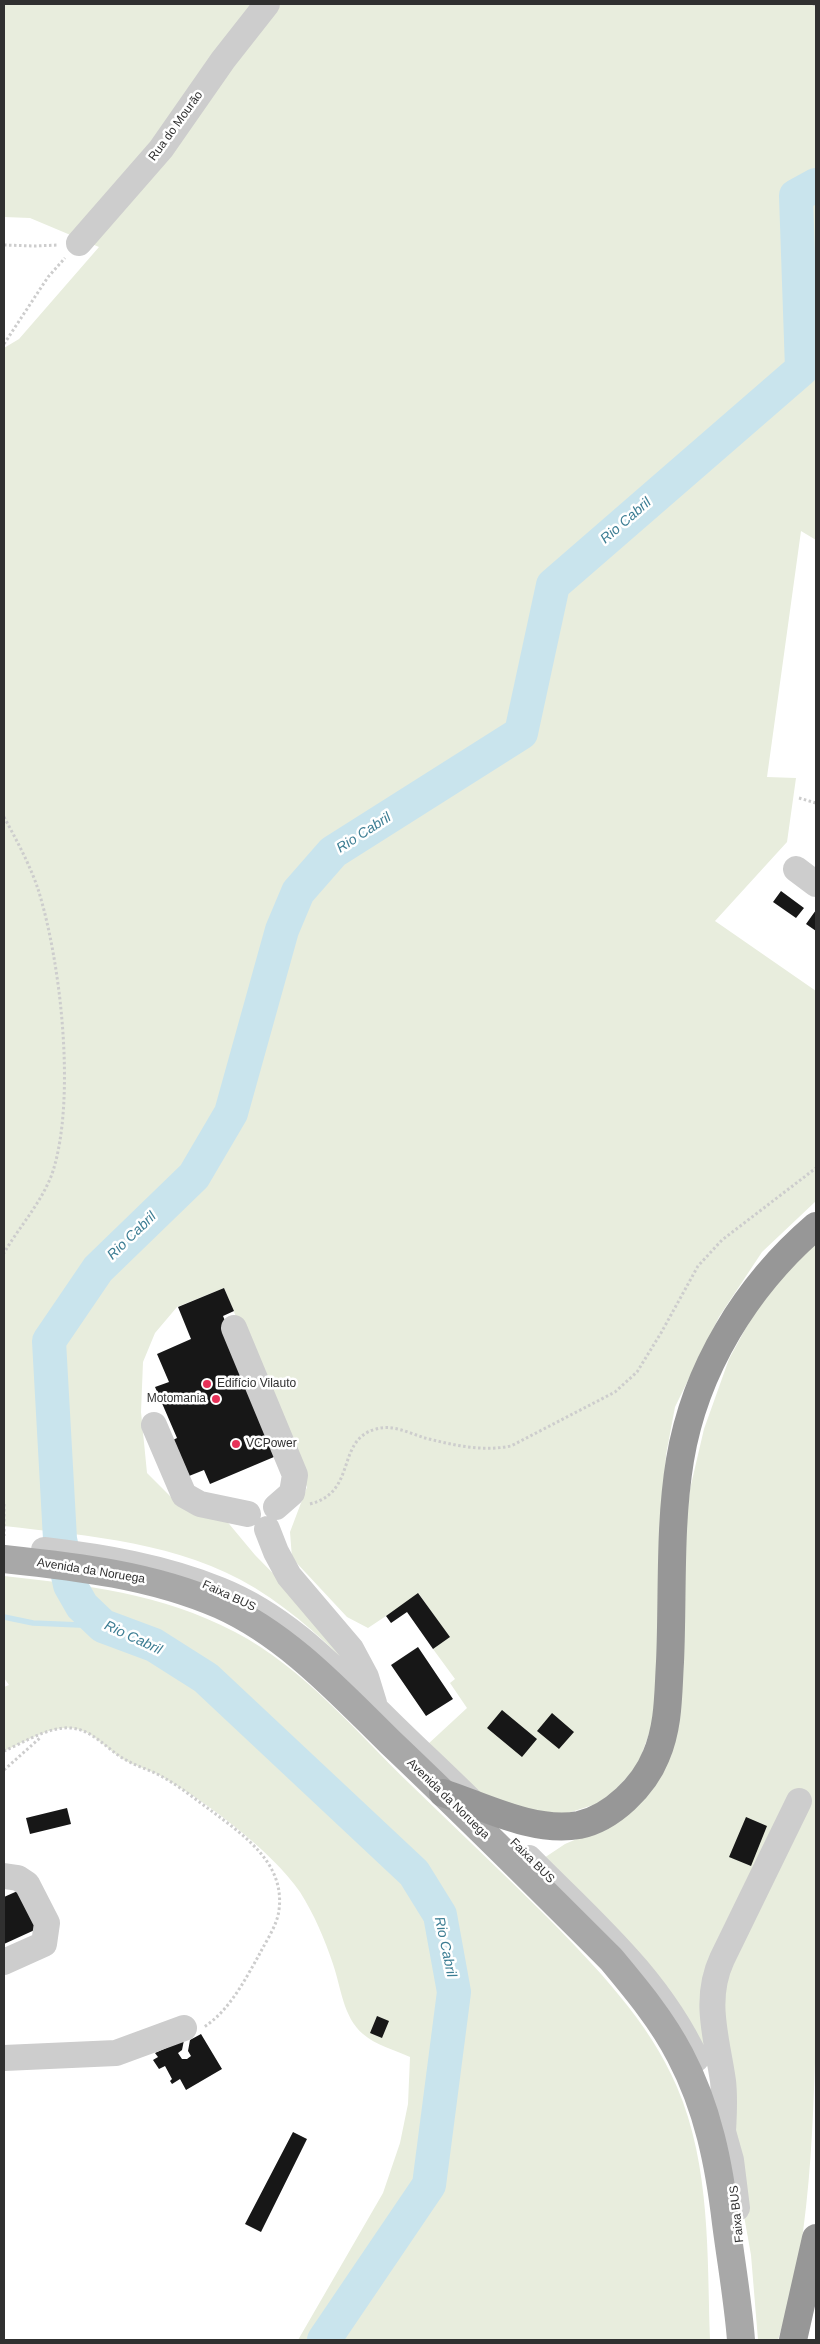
<!DOCTYPE html>
<meta charset="utf-8">
<style>
body{margin:0}
#map{position:relative;width:820px;height:2344px;overflow:hidden;background:#fff;font-family:Helvetica,sans-serif}
canvas{display:block}
.frame{position:absolute;inset:0;border:5px solid #303030;pointer-events:none}
</style>
<div id="map">
<canvas width="820" height="2344"></canvas>
<div class="frame"></div>
</div>
<script>
const ctx = document.querySelector('canvas').getContext('2d');
ctx.lineJoin = 'round';
function fill(path, color) {
  ctx.fillStyle = color;
  ctx.fill(path, 'evenodd');
}
function stroke(path, color, width, dash) {
  ctx.strokeStyle = color;
  ctx.lineWidth = width;
  ctx.lineCap = dash ? 'butt' : 'round';
  ctx.setLineDash(dash || []);
  ctx.stroke(path);
}
function write(font, color, halo, rows, align = 'center') {
  ctx.font = font + ' Helvetica,sans-serif';
  ctx.lineWidth = 5;
  ctx.setLineDash([]);
  ctx.textBaseline = 'middle';
  ctx.strokeStyle = halo;
  ctx.fillStyle = color;
  for (const [text, x, y, turn = 0] of rows) {
    ctx.save();
    ctx.translate(x, y);
    ctx.rotate((+turn || 0) * Math.PI / 180);
    ctx.textAlign = isNaN(turn) ? turn : align;
    if (halo) ctx.strokeText(text, 0, 0);
    ctx.fillText(text, 0, 0);
    ctx.restore();
  }
}
fill(new Path2D(`
 M4,4H816V540L801,531L767,777L796,778L787,842L715,921L816,991V1201L762,1252L719,1317L675,1407L666,1455L654,1720L637,1767L611,1794L596,1804L565,1814H548L479,1795L427,1745L467,1708L450,1683L455,1679L433,1649L449,1637L419,1594L368,1628L347,1617L292,1558L290,1532L307,1487L224,1288L177,1307L155,1333L143,1362L141,1412L147,1473L178,1504L225,1519L255,1555L311,1612L363,1679C330,1646 296,1613 255,1588C179,1542 90,1536 4,1526V348L19,339L99,247L30,218L4,217Z
 M816,1240V2030C814,2097 812,2166 803,2232C798,2269 789,2305 778,2340H758L751,2255L734,2160L716,2087L697,2041L544,1858L565,1844L612,1824L643,1795L680,1593L690,1489L704,1429L729,1359L760,1302Z
 M4,1576C86,1585 160,1593 235,1632C304,1668 356,1732 411,1785C456,1829 502,1872 546,1916C596,1967 649,2021 677,2087C711,2167 707,2255 710,2340H298L383,2193L400,2143L408,2104L410,2057C395,2050 375,2045 363,2034C343,2017 341,1987 333,1964C325,1940 314,1914 300,1892C271,1850 205,1801 161,1776C148,1769 135,1766 123,1759C105,1748 93,1730 71,1728C50,1726 23,1743 4,1751V1687L9,1685L4,1678Z`), '#e8eddd');
stroke(new Path2D(`
 M4,1617L33,1623L103,1626`), '#c9e4ed', 5.5);
stroke(new Path2D(`
 M324,2340L429,2185L454,1992L440,1915L414,1873L206,1678L154,1645L103,1626L82,1606L70,1585L60,1539L49,1341L98,1269L194,1176L231,1113L282,930L298,892L333,852L521,733L553,585L802,369L796,196L816,185`), '#c9e4ed', 34);
fill(new Path2D(`
 M781,891L804,908L796,918L773,902Z
 M816,910V931L806,924Z
 M224,1288L234,1311L223,1316L281,1454L210,1484L204,1470L189,1476L173,1440L177,1438L155,1387L169,1382L157,1354L191,1339L178,1307Z
 M418,1593L450,1637L433,1649L407,1612L391,1623L386,1616Z
 M418,1647L453,1699L426,1716L391,1665Z
 M502,1710L537,1739L522,1757L487,1728Z
 M552,1713L574,1732L559,1749L537,1731Z
 M67,1808L71,1824L30,1834L26,1818Z
 M746,1817L767,1826L751,1866L729,1857Z
 M22,1889L39,1928L4,1944V1897Z
 M377,2016L389,2021L382,2038L370,2033Z
 M201,2034L222,2069L186,2090L180,2079L172,2084L170,2081L172,2079L165,2066L159,2069L153,2060L158,2057L155,2053L184,2040L182,2050L178,2053L182,2059H187L191,2056L188,2051L190,2040Z
 M293,2132L307,2139L261,2232L245,2224Z`), '#171717');
stroke(new Path2D(`
 M813,4L816,5
 M4,245L35,246L58,245
 M4,344L48,277L65,258
 M799,798L816,803
 M4,817C16,839 30,865 38,889C61,962 76,1098 53,1171C43,1201 19,1227 4,1253
 M4,1504V1536
 M310,1504C358,1492 335,1440 376,1429C392,1424 409,1433 425,1438C453,1445 482,1452 511,1446L615,1392L637,1372L661,1333L698,1266L722,1240L816,1168
 M4,1751C23,1743 49,1726 71,1728C94,1730 107,1750 126,1760C136,1766 147,1769 157,1774C177,1784 195,1799 213,1812C246,1837 285,1864 279,1910C277,1926 266,1941 259,1955C245,1980 229,2011 204,2027
 M4,1770L41,1737`), '#cdcdcd', 3, [2.5, 2.5]);
stroke(new Path2D(`
 M79,243L161,149L223,60L267,4
 M796,869L816,884
 M234,1328L295,1475L292,1493L276,1507
 M154,1425L184,1495L200,1504L248,1514
 M267,1529L276,1552L289,1576L351,1649L366,1677L374,1703
 M44,1550C104,1557 163,1567 220,1590C285,1616 332,1666 381,1714C412,1745 445,1775 476,1806
 M529,1858C591,1921 658,1977 696,2059
 M4,1876L18,1878L27,1884L47,1923L44,1944L4,1962
 M4,2058L116,2053L184,2028
 M718,2114L731,2160L737,2208
 M723,2131C724,2114 725,2098 723,2081C717,2039 703,2000 722,1959L799,1801`), '#cdcdcd', 26);
stroke(new Path2D(`
 M4,1559C78,1567 151,1575 220,1605C287,1635 339,1692 390,1742C465,1813 538,1886 611,1959C636,1989 662,2020 680,2055C708,2108 719,2164 726,2223C731,2262 738,2301 741,2340`), '#a8a8a8', 28);
stroke(new Path2D(`
 M443,1793C485,1807 534,1833 579,1825C612,1818 644,1786 656,1756C669,1726 668,1694 670,1662C673,1595 669,1526 680,1460C695,1369 747,1285 816,1226
 M793,2340L816,2238`), '#979797', 28);
for (const [x, y, r, color] of [
 [207,1384,5,"#e73158"],
 [216,1399,5,"#e73158"],
 [236,1444,5,"#e73158"]
]) {
  const dot = new Path2D();
  dot.arc(x, y, r, 0, 2 * Math.PI);
  ctx.fillStyle = color;
  ctx.fill(dot);
  stroke(dot, '#fff', 2);
}
write('12px', '#303030', '#fff', [
 ["Rua do Mourão",176,126,-54],
 ["Avenida da Noruega",91,1571,9],
 ["Faixa BUS",229,1596,25],
 ["Avenida da Noruega",448,1799,44],
 ["Faixa BUS",532,1861,45],
 ["Faixa BUS",737,2214,-96]
]);
write('12px', '#303030', '#fff', [
 ["Edifício Vilauto",217,1384],
 ["Motomania",206,1399,"right"],
 ["VCPower",246,1444]
], 'left');
write('italic 14px', '#3c7d93', '#fff', [
 ["Rio Cabril",626,521,-41],
 ["Rio Cabril",364,833,-33],
 ["Rio Cabril",132,1236,-44],
 ["Rio Cabril",133,1638,25],
 ["Rio Cabril",445,1947,78]
]);
</script>
